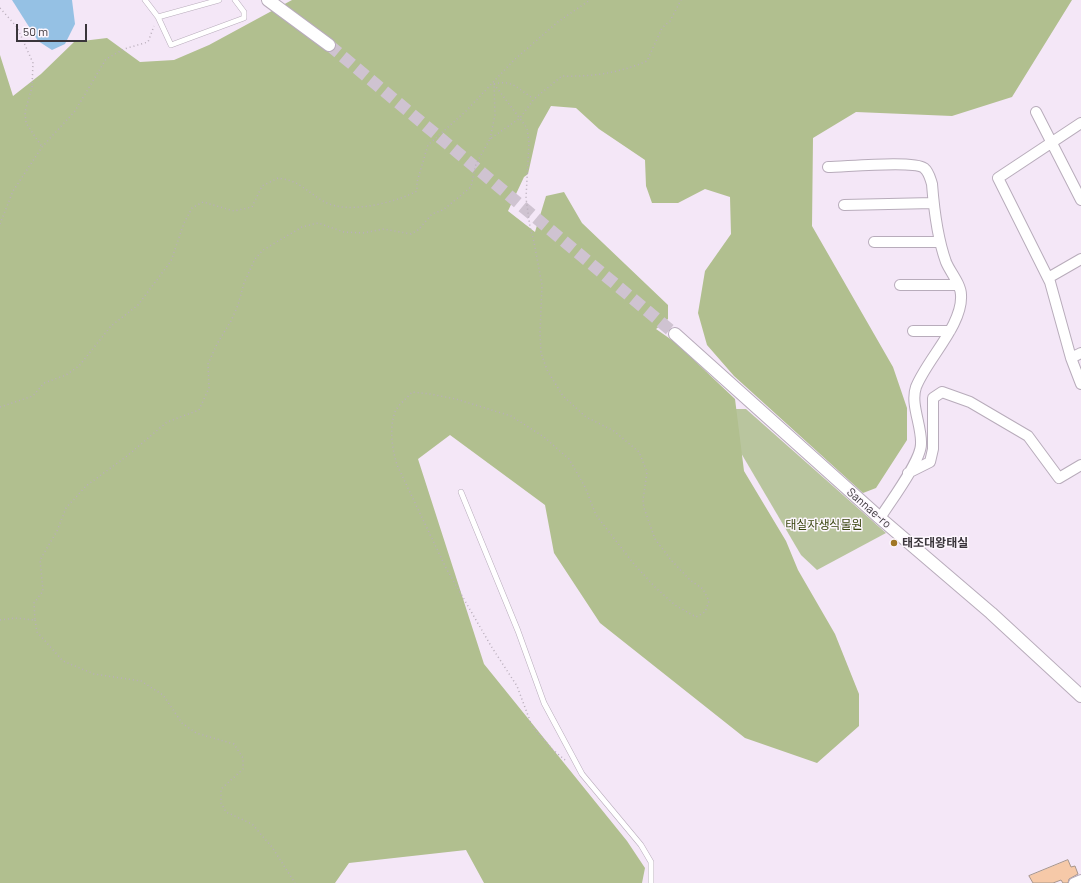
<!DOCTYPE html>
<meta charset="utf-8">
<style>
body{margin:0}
#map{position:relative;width:1081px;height:883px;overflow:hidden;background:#f4e7f7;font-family:Barlow,sans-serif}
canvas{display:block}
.scale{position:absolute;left:16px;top:24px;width:71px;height:18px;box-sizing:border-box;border:2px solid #3a353b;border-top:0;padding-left:5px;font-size:12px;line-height:14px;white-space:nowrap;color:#3a353b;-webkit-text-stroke:3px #fdf7fe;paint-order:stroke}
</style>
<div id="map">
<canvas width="1081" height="883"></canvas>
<div class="scale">50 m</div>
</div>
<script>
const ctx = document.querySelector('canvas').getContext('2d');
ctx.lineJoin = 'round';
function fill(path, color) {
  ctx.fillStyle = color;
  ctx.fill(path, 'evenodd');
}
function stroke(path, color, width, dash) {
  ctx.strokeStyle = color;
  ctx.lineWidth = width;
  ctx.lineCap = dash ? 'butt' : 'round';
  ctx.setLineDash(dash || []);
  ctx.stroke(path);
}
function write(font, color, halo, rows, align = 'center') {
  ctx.font = font + ' Barlow,"Noto Sans KR",sans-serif';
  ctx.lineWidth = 3;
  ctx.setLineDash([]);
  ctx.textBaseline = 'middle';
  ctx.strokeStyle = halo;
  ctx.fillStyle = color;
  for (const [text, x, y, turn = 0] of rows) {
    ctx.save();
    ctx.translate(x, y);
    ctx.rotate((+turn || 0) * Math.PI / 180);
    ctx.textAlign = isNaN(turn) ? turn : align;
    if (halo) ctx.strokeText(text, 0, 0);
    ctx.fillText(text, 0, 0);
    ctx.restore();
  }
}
fill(new Path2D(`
 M731,409H746L886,533L817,570L801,555L721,419Z`), '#b9c59e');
fill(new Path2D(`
 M292,0H1072L1012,97L952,116L856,112L813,138L812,226L893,367L907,408V440L876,488L863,493L734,376L707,345L698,313L705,271L731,234L730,197L705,189L678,203H652L646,186L645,160L599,129L576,108L551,106L538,129L528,174L524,177L508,211L535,232L546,196L564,192L582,223L668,305V319L656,329L676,343L735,399L744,471L786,541L798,570L835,634L859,694V726L817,763L745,738L600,623L554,553L545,505L450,435L418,459L484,664L627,841L645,868L642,883H484L466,850L349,863L335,883H0V55L13,96L41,74L74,42L107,38L140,62L174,60L209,45Z`), '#b1bf8f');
fill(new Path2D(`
 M12,0H72L75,24L65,44L52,50L38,41Z`), '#95c1e4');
const building = new Path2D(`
 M1068,860L1071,867L1075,866L1078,874L1069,879L1068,883H1063L1061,880L1053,883H1033L1029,876Z`);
fill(building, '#f6c9a8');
stroke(building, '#a7968b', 1);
stroke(new Path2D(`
 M329,45L675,334`), '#cfc3d1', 12, [12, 6]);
const service = new Path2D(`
 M145,0L158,17L171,45L244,18V12L235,0
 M158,17L219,0
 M461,492L518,631L544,703L582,774L641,845L651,862V883`);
const minor = new Path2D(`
 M1036,112L1081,200
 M1081,123L998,178L1050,282L1071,358L1081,384
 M828,167C844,167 913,160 924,168C929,172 930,178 932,184C934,210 937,237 946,262C950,272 961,284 961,295C963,325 927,359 916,387C910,404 922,426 921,444C921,461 890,502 880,518
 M844,205L933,203
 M874,242H940
 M1048,278L1081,259
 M900,285H958
 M913,331H950
 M1071,358L1081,353
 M908,473L930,462L933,449V398L942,392L970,402L1028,436L1059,478L1081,465
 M1074,883L1081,880`);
const tertiary = new Path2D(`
 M268,0L329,45
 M675,334L880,518L991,613L1081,696`);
stroke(service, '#b8acbb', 6);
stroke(minor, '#b8acbb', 12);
stroke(tertiary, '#b8acbb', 14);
stroke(new Path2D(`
 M0,8L17,27L33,63L32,87L25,112L26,123L42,147
 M494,84L527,128L529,142L526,198L530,227L534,242L542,285L540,333L541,353L547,370L563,396L586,417L614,431L639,452L647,472L643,500L644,508L655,539L671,560L690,580L703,589L709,601L705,612L696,617L675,605L656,588L633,563L596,515L585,487L569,459L544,437L511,416L456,399L430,394L412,392C407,398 398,405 395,412C389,429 392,448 397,465L446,568L491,646L517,686L532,726L552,749L565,760
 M494,84C514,79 518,90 533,98
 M490,139L495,115L494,84
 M0,224L13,191L42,147L75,111L106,59L124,49L148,42L154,26
 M0,407L33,396L44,383L66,375L79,366L111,326L138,305L171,261L184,223L192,208L203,202L234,211L252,207L262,186L278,178C283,179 290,180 296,183C309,190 321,203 336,206C358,211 397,202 417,191V182L428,145L466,111L514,60L559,21L590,0
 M0,620L15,618L35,620L34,603L43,591L40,560L57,531L66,508L86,486L127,456L167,422L199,410L209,388L208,364L217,344L231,321L238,305L244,283L255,259L263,250L302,227L318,223L344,232L363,233L384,229L411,234L418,230L432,214L443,210L471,187L476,164L490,139L520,118L534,99L562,76C591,77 620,73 647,61L662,28L670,21L681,0
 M35,620L37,632L63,661L94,674L141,681L163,695L182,723L196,733L234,744L243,758V769L221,789V803L226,812L252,824L272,847L295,883`), '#b9aebb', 1.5, [1, 3]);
stroke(service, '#fff', 5);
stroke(minor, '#fff', 10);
stroke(tertiary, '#fff', 12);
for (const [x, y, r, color] of [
 [894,543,4,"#a07726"]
]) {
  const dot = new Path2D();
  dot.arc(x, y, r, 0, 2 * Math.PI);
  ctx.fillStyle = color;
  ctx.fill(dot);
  stroke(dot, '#fdf7fe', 1.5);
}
write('12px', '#3a353b', '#fdf7fe', [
 ["Sannae-ro",869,508,41]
]);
write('12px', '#38440d', '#fdf7fe', [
 ["태실자생식물원",824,525]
]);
write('bold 12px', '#3a353b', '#fdf7fe', [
 ["태조대왕태실",902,543]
], 'left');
</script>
